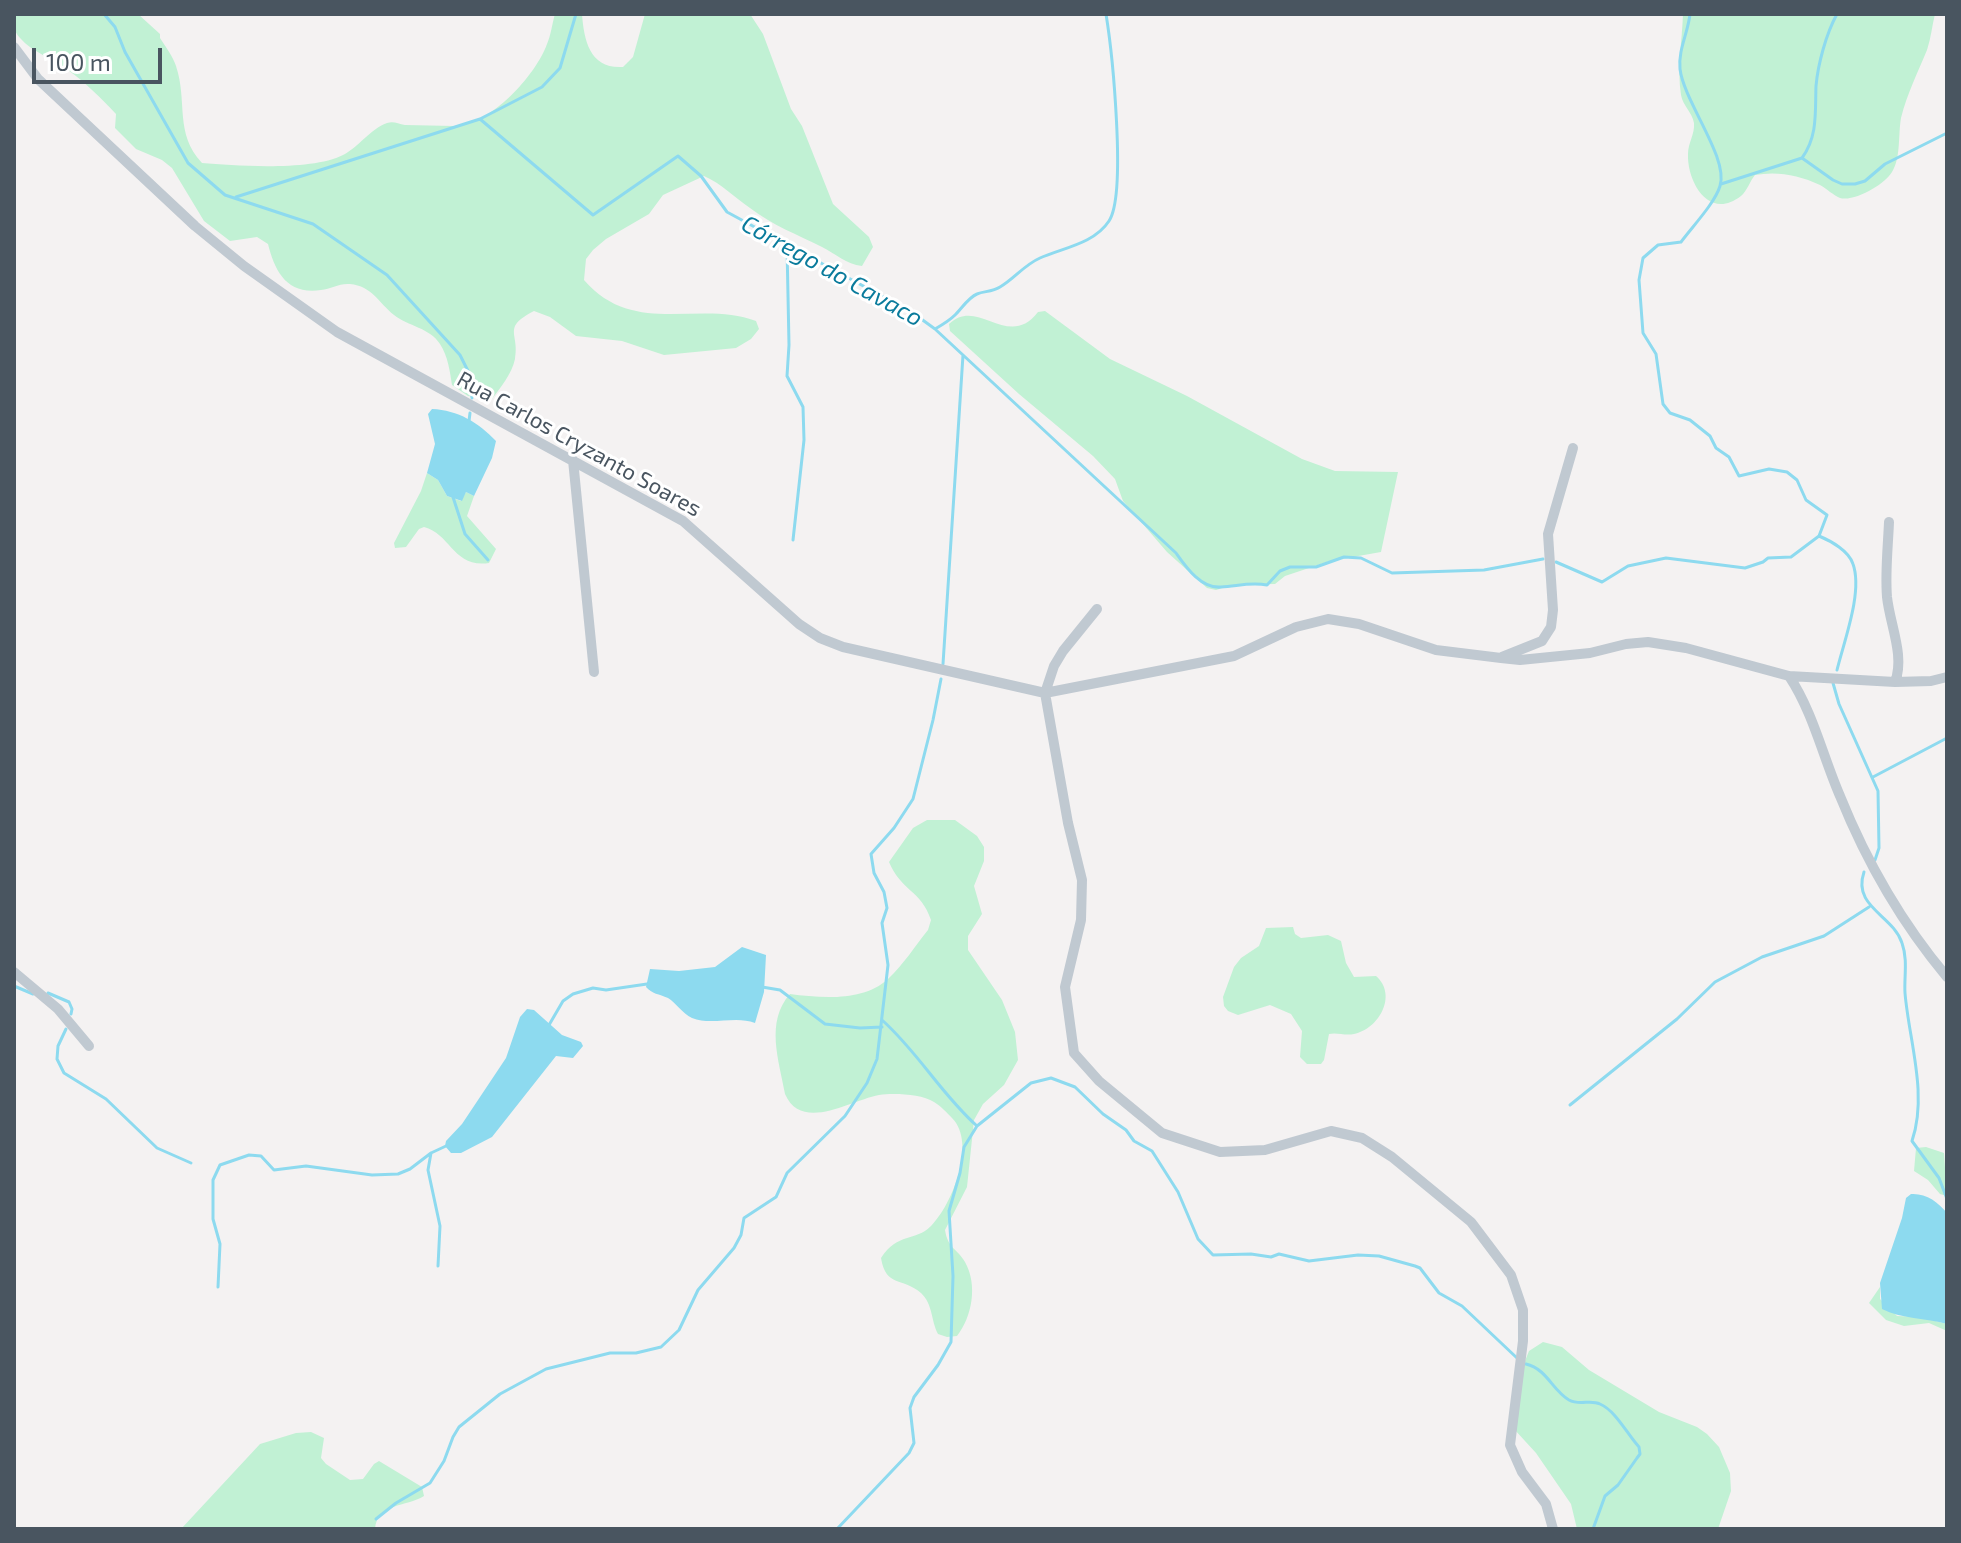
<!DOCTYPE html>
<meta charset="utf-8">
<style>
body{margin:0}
#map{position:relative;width:1961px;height:1543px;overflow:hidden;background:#f4f2f2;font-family:"Exo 2",sans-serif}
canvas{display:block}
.frame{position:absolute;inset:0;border:16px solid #495560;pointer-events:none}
.scale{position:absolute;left:32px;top:48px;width:130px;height:36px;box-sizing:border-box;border:4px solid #495560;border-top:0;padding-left:10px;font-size:24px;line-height:28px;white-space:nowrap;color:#495560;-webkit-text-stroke:6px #fff;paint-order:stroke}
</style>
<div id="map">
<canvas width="1961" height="1543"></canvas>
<div class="frame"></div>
<div class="scale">100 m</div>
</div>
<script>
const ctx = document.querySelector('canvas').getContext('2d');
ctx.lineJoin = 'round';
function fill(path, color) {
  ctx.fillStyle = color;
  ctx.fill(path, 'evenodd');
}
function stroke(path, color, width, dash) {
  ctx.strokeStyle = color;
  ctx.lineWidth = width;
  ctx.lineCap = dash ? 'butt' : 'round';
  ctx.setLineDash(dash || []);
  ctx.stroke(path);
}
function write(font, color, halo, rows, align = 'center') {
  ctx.font = font + ' "Exo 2",sans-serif';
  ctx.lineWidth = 6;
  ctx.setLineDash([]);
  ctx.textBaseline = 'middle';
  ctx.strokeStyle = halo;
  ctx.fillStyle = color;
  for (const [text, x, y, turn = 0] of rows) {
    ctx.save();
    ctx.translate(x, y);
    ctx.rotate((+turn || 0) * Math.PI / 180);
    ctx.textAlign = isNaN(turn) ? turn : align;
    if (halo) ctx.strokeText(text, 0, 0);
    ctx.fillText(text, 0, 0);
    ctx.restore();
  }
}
fill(new Path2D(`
 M14,14H138L160,34V38C166,47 173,57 176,66C188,102 174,133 202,163C237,166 312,171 343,155C359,147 370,129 387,123C394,121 398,124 405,125C421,125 438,126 454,126C490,126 536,75 547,44C551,35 552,24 555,14H582C584,41 590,69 623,67L633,57L645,14H750L763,34L791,109L802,126L833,204L869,237L873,247L862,266C846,264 836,254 822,247C798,235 772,225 750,208C734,197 722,184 704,176L663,195L649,214L606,239L593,250L586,259L584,280C634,338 700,299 756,321L759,329L751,339L736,348L664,355L622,341L576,336L550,317L534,311C501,328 520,333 515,359C512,374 500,388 492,399L468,396L452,385C450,372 448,356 440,344C430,328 408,326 394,315C379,303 372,286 350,284C339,283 331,289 321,290C287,295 275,272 268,244L257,237L230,241L204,221L172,168L162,160L136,149L115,128L116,114C101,98 86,83 68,70C53,58 33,53 20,38C13,31 14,23 14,14Z
 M1683,14H1935C1932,26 1931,38 1927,50C1918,72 1907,94 1901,118C1898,135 1901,158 1892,172C1885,184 1855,202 1840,198C1833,195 1827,189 1820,185C1799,175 1777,171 1755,175C1750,181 1747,191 1741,196C1709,221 1687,182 1688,154C1688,143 1695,134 1694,123C1692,112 1683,106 1681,95C1677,68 1682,42 1683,14Z
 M1045,311L1110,359L1187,396L1302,459L1335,471L1398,472L1381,552L1330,561L1285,576L1275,584L1232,585L1216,590L1207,588L1167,552L1142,523L1123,501L1115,479L1093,456L1019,394L950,331L949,324C978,296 1008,351 1038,312Z
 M427,473L438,480L447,496L461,501L466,492L474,496L467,516L496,549L489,563C453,568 451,534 424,527L419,529L406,547L395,548L394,543L421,491Z
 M927,820H955L977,836L984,847V861L974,886L982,914L968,936V950L1002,1000L1015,1032L1018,1060L1004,1085L983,1104L974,1120L967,1187L945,1230C948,1249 957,1248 965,1262C978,1285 972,1317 957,1336L947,1337L938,1334C931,1321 933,1304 921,1293C903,1277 886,1288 881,1258C898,1232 915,1242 931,1226C952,1205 977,1143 952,1118C947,1113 941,1106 934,1102C921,1094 894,1093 879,1095C851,1100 802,1133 785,1094C779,1060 765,1022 790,994C821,998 863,1002 888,979C904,964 915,946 928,930L931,920C921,890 901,891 889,862L913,828Z
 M1293,927L1295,934L1301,938L1328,935L1341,941L1346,963L1354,977L1376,976C1398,995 1379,1029 1354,1034C1345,1036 1337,1032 1329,1034L1324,1060L1321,1064H1307L1300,1057L1302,1031L1291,1014L1270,1005L1238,1015L1228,1011L1224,1006L1223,997L1234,967L1241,958L1259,946L1266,928Z
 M1926,1147L1944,1153L1947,1196L1940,1194L1928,1180L1914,1171L1916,1148Z
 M1880,1287V1299L1897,1316L1920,1317L1947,1324V1331L1929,1323L1904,1326L1886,1320L1869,1303Z
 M1543,1342L1562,1347L1589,1370L1659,1412L1697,1427L1707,1434L1719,1447L1730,1473L1731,1491L1718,1529H1577L1571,1504L1536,1453L1514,1429L1523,1366L1529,1351Z
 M311,1432L324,1438L321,1458L326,1464L350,1480L363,1479L374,1464L379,1461L422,1487L424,1496C406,1507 377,1503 375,1529H181L260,1444L296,1433Z`), '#c1f1d4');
fill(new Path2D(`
 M432,409C458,410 479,423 496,441L492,458L474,496L466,492L462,501L447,496L438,480L427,473L435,444L428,414Z
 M742,947L766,955L764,992L755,1023C735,1015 712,1026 692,1018C682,1013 676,1003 668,998C659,994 652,994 646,987L650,969L679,971L715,967Z
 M527,1009L534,1010L562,1035L581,1042L583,1046L573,1058L556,1056L492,1137L461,1153H451L445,1146L446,1141L462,1124L506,1058L520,1017Z
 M1911,1194C1926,1193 1938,1202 1947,1213V1324C1926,1318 1901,1319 1882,1309L1880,1283L1902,1218L1906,1198Z`), '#8ddaef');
stroke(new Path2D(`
 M104,14L115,27L125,52L188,163L225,195L313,224L387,275L460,355L470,375L472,398
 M480,119L593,215L678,156L701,176L727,212L913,313L935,329L1176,553C1186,567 1201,589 1221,587C1238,586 1250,582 1267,585L1280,571L1290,567H1316L1344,557L1361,558L1392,573L1484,570L1543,559
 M1802,158L1833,180L1842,184H1855L1865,181L1885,164L1947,133
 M1721,184L1802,158C1818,136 1815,112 1816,86C1818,64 1826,34 1837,14
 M236,197L480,119L542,87L560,68L576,14
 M787,246L789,345L787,376L803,407L804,440L793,540
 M935,329C942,325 949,321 955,315C961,309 969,297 977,294C984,291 992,292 1000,287C1014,279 1024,265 1040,258C1062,248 1094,244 1109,221C1127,194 1112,51 1106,14
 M469,421L470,413
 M452,494L465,534L488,560
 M1819,536C1831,541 1849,551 1853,564C1863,592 1844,641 1837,670
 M1556,562L1602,582L1628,566L1666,558L1745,568L1763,562L1768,558L1791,557L1819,536L1827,515L1806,500L1797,480L1787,472L1769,469L1739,476L1729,457L1716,448L1710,436L1690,420L1670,413L1663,404L1656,354L1643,333L1639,280L1643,258L1658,245L1681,242C1692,227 1715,203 1720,186C1729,158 1684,102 1680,69C1678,50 1688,33 1690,14
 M943,664L963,355
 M1833,683L1839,704L1878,791L1879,848L1875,860
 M1873,777L1947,738
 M1864,872C1852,907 1893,915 1902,943C1908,960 1904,977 1905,993C1909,1041 1928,1094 1912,1141L1939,1178L1947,1199
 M14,986L33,994
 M762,987L780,990L825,1024L860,1028L882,1027
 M48,993L69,1002L72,1009L71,1014
 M882,1020C918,1052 941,1094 977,1126
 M549,1025L563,1001L573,994L593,988L606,990L647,984
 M66,1029L58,1046L57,1059L64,1073L106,1099L157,1148L191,1163
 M1570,1105L1677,1019L1715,982L1762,957L1824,936L1869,907
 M431,1153L428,1170L440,1226L438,1266
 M218,1287L220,1244L213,1219V1180L220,1165L249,1155L261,1156L274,1170L306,1166L372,1175L398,1174L410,1169L431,1153L446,1146
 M1526,1364C1547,1369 1552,1390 1569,1400C1580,1406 1590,1399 1600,1404C1616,1411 1627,1434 1639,1447L1640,1454L1637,1458L1618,1485L1605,1496L1593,1529
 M376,1519L396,1503L430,1483L444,1461L453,1437L459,1427L500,1394L546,1369L610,1353H636L661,1347L679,1330L698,1290L734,1248L741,1235L744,1218L776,1197L787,1173L845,1116L867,1083L877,1059L888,965L882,923L887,908L884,892L874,873L871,854L894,828L913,799L933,720L941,679
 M837,1529L909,1453L914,1443L910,1408L914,1397L938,1365L951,1342L953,1276L949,1211L960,1173L964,1147L977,1126L1031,1083L1051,1078L1075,1087L1103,1114L1126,1130L1134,1141L1152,1151L1178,1192L1198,1239L1213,1255L1251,1254L1271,1257L1279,1254L1309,1261L1358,1255L1379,1256L1415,1266L1420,1268L1439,1293L1462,1306L1517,1358`), '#8ddaef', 3);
stroke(new Path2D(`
 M14,47L38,79L195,226L244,266L337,332L683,521L799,624L820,638L843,647L1045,693L1234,656L1296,627L1328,619L1359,624L1436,650L1501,658L1520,660L1590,653L1626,644L1648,642L1686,648L1789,676L1895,682L1931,681L1947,677
 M573,460L594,672
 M1889,522C1888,547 1885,572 1887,597C1890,625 1905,656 1895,682
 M1097,609L1063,651L1054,666L1045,693L1068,823L1082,880L1081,920L1065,987L1074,1053L1099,1081L1162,1133L1220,1152L1265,1150L1331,1131L1362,1138L1392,1157L1471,1222L1511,1275L1523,1310V1341L1510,1445L1522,1472L1546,1504L1553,1529
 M1502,657L1542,641L1551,627L1553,610L1548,534L1573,448
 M1789,676C1813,712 1823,757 1840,796C1867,863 1900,921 1947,977
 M14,972L58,1009L89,1046`), '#c0c9d1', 10);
write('22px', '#495560', '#fff', [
 ["Rua Carlos Cryzanto Soares",579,444,29]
]);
write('italic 24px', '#0a7b9c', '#fff', [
 ["Córrego do Cavaco",832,271,29]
]);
</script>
